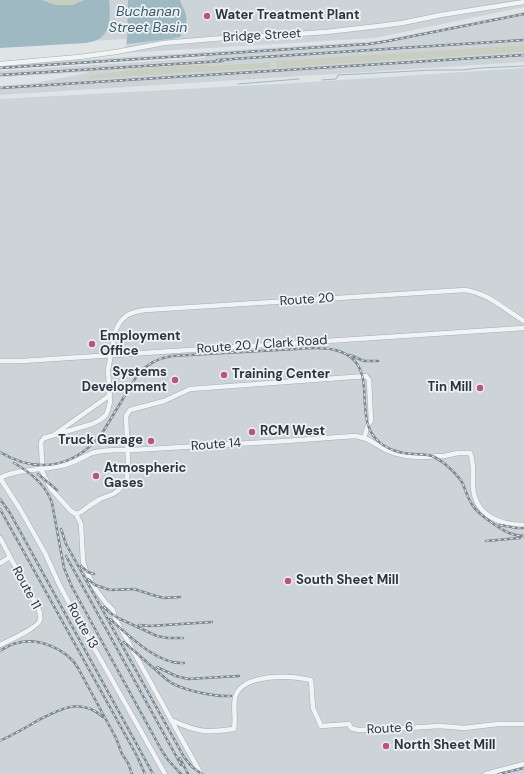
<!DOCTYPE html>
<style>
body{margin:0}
canvas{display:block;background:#dfe4e6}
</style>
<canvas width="524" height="774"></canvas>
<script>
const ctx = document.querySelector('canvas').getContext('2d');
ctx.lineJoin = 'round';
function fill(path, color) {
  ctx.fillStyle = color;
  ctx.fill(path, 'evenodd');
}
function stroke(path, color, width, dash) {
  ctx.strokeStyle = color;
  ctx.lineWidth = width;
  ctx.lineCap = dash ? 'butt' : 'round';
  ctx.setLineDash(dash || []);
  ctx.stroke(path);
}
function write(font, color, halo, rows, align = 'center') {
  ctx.font = font + ' "DM Sans",sans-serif';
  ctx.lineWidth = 3.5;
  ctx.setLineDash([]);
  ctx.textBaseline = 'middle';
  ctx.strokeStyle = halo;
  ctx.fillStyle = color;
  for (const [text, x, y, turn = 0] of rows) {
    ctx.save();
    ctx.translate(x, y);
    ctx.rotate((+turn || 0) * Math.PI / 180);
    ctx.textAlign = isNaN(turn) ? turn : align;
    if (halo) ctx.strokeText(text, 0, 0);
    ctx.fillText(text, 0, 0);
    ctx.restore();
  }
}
fill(new Path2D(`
 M0,0L47,6L74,7L89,0H524V7L375,38L126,53V39L0,46Z
 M524,12V45L275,62L276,68L524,52V62L0,95V86L35,83L87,73V72L0,77V71L206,58L205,56L0,69V65L379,41ZM269,62V68L89,79V76L117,71L140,68L209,64V66Z
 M524,68V774H0V99L295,83Z`), '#cdd4d8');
fill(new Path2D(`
 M42,0H84L72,5H56Z
 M524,45V52L276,68L275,61Z
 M269,62L270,68L89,79V76L93,75L140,68L209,64V66Z`), '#c8cfc1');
fill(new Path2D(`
 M0,0H42L56,5H72L84,0H109C110,13 112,31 99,39C95,41 90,42 86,43L0,48Z
 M128,0H180C181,5 185,10 186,15C188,22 183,31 180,37L170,39L127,44Z`), '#9eb9c2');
stroke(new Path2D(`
 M322,80L336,79L338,75L433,70H461L480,68L524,66
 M238,84L299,79`), '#9eb9c2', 1);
const minor = new Path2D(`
 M0,64L79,57L116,52L164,43L224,38L268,36L326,32L379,26L402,23L441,15L524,2
 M0,361H22L524,328
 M55,434L106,398L110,394
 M364,438L368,425L371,421L369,380L366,376L190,389L164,401L130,410L126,416L128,460L127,479L119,490L113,494L100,499L89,506L81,512L76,514L71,511L51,489L41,469L42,463L41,442L44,438L92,424L100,420L106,415L108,410L110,402L108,370L115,333C120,317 129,312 145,310L465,290C488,293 505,310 524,321
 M0,478C18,469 41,470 60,466C72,464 81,458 92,453C105,449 119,450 132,450L286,441L340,437L356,436L367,439L386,450L394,453L406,456L421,457L444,456L458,453H470C475,464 472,475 473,487C475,515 499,525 524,525
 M0,478L20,509L45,553L59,584L75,614L165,774
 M76,514L81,524L83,561L85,568L92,583L97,591L106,603L113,610L115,618L201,774
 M0,538L10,557L0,563
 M0,645C8,641 39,627 40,620C41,616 40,613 39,610L10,557
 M171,720C182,725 193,730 205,731C215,732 225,730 234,729C236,719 233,708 235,698C239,678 273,676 289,677C297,677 304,679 311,680L313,708L321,726L349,724L351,728L358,730L408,728L440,726L464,728L498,724H524
 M486,774L524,764`);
stroke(minor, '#a5acb0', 5.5);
stroke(minor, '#f1f4f5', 4.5);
const rail = new Path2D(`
 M217,60L524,40
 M0,68L369,44L388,41L524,14
 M0,75L223,61
 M0,88L524,55
 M350,355L364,361H378
 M0,452C37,474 73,468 101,435L138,374C147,364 159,358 172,356L296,349C320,347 354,345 362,375C365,385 364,395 365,405C366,418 367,429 376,439C385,449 401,454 414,454C421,455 426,454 432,456C437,458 441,461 445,464C452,470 459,476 463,484C466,492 468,499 473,506C478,514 500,529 509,533C514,535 519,536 524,536
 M14,463C30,472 46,485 52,503L64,568L72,587L162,751L168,760L181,774
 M38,474L57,490
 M0,499L10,513L21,533L153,774
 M0,509L137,756L145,774
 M500,525L517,528H524
 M61,529L66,544L184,757L192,767L202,774
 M486,541L520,538
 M66,556L181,765
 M81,566L88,572L94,574
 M88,579L95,585L107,589L111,590L134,589L156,596L164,598L180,597
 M104,607L109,612L118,618L157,636L168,638H183
 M110,619C128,635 158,665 184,663
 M139,625L150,626L212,622
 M124,642L166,679C178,690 215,697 231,696
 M0,651C5,648 11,644 17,643C38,637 67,649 78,668L116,738L122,754L128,763L132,774
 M157,667L176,676L188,679L239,676
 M0,741C12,735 24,729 35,722C58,710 79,696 103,717
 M180,758L188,774
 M499,774L524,768`);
stroke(rail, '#7a878e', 2.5);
stroke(rail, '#eef2f4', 1, [3]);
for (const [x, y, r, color] of [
 [207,16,4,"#bd527f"],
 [92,344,4,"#bd527f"],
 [224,375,4,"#bd527f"],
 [175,380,4,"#bd527f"],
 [480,388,4,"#bd527f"],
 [252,432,4,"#bd527f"],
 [151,441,4,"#bd527f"],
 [96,476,4,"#bd527f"],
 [288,581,4,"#bd527f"],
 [386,746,4,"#bd527f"]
]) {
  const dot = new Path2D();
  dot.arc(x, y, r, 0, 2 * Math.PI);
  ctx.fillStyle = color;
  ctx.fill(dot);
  stroke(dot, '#eef2f4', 1.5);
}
write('bold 13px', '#2a353c', '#eef2f4', [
 ["Water Treatment Plant",215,16],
 ["Employment",100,337],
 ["Office",100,352],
 ["Systems",167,373,"right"],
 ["Development",167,388,"right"],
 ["Training Center",232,375],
 ["Tin Mill",472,388,"right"],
 ["RCM West",260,432],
 ["Truck Garage",143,441,"right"],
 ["Atmospheric",104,469],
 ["Gases",104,484],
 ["South Sheet Mill",296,581],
 ["North Sheet Mill",394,746]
], 'left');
write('13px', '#2a353c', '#eef2f4', [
 ["Bridge Street",262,36,-3],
 ["Route 20",307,300,-4],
 ["Route 20 / Clark Road",262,345,-4],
 ["Route 14",216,445,-4],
 ["Route 11",26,588,62],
 ["Route 13",82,626,61],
 ["Route 6",390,729,-3]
]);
write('italic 14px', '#395c6a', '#eef2f4', [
 ["Buchanan",148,12],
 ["Street Basin",148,28]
]);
</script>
